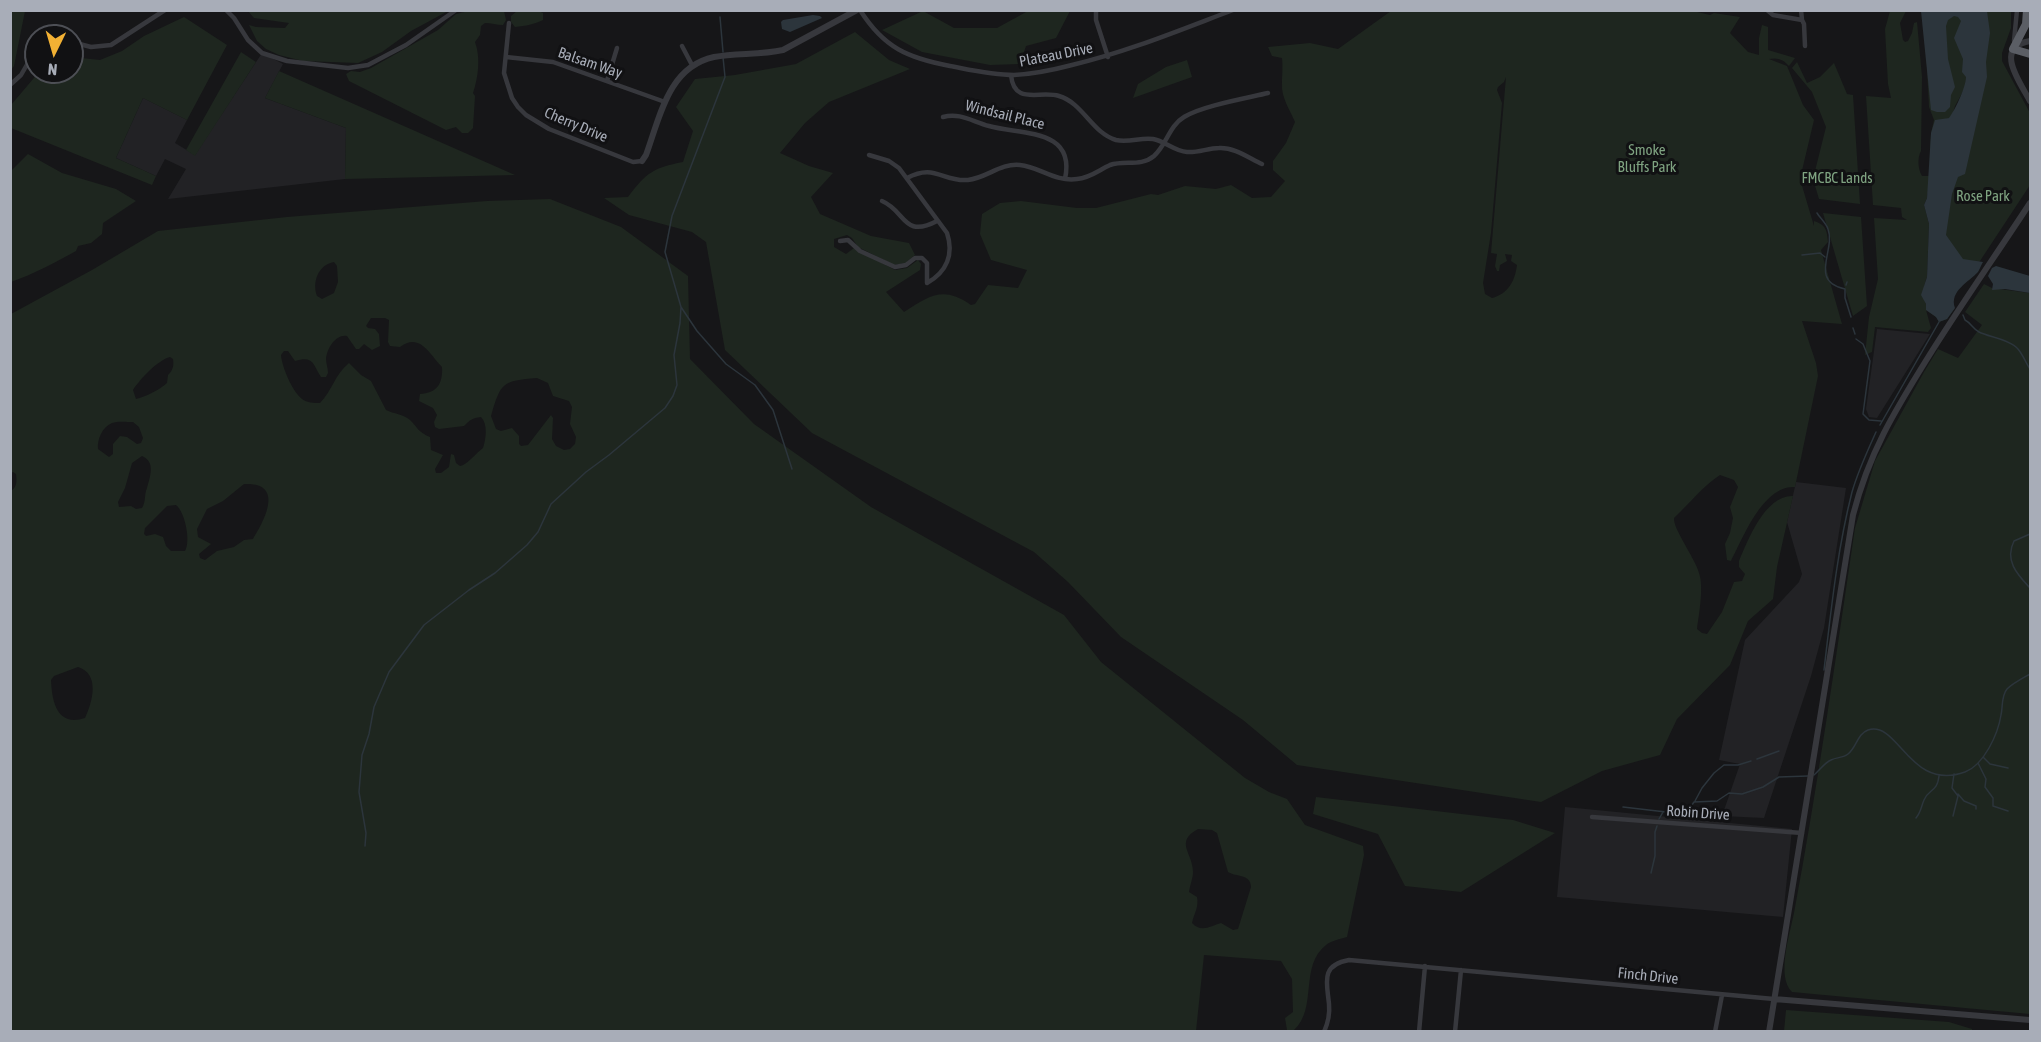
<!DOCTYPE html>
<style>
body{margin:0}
#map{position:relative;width:2041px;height:1042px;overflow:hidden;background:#161618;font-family:"Asap Condensed",sans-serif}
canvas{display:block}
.frame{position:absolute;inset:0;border:12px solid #a8adb8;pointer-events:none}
.north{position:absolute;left:24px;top:24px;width:60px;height:60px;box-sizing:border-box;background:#111113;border:2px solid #4d4f55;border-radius:50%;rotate:185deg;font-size:16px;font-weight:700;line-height:24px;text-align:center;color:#a8adb8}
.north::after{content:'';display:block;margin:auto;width:21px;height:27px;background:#f2b134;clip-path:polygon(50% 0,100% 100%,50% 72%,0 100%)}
</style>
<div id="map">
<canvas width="2041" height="1042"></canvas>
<div class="frame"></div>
<div class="north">N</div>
</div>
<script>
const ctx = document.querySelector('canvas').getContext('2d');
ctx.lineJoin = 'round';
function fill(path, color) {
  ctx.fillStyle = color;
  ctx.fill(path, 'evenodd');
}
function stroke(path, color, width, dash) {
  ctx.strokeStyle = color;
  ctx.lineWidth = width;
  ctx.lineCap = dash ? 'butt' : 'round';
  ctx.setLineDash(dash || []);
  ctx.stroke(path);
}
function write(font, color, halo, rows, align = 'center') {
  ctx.font = font + ' "Asap Condensed",sans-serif';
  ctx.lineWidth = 6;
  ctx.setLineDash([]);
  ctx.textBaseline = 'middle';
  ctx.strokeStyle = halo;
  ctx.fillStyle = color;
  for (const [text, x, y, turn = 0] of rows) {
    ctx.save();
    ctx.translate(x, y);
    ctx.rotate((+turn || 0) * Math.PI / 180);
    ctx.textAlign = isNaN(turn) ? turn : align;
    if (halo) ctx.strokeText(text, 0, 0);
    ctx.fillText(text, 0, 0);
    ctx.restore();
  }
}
fill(new Path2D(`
 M262,53L283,64L265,98L346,128L345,179L168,199L186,169L165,159L156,176L116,158L143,98L187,120L175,143L195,155Z
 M1877,329L1930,334L1877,418L1869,417L1866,409Z
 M1796,482L1846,488L1824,628L1811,676L1764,818L1722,816L1740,764L1719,760L1745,640L1799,582L1802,574L1787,522Z
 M1565,807L1792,829L1783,917L1557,897Z`), '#222225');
fill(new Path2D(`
 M11,10L25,11L14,66L11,70Z
 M248,11H448L411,31L382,52L358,63L303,61L279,55L266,49L257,41L249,25L256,27L285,28L289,23L254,18Z
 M469,11H504L506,20L503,25C497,25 491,23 485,23L481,26L480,35L475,42C481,58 478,78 473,93L475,96L473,128L468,133H462L456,127L446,130L349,81L346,74L351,71L360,72L371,68L438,30L456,14Z
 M517,11H538L543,13V20C534,24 526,26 515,27L511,22V16Z
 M923,11L954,28H997L1028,11H1070L1056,38L1026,46L1020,64L990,65L922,52L882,30Z
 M1391,11H1693L1710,15L1714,13L1740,17L1730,33L1748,52L1759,55V38L1762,25L1768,27V50L1795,58L1789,66C1784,60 1778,57 1769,59L1787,66L1803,105L1814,120L1800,179L1814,226V221C1826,225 1827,230 1828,242L1821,250L1842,324L1802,321L1816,363L1818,376L1795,487C1763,485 1743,538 1731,561L1727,560L1725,544L1730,533L1733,518L1730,507L1738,487L1734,480L1720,475C1704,485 1689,504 1674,518C1673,529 1695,558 1699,573C1704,587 1699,614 1697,629L1702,633L1707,634L1722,612L1734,582L1742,581L1745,574L1739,567V561C1748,540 1765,495 1793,496L1777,567L1773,599L1748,621L1730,665L1677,719L1660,755L1602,771L1541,802L1297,765L1243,720L1121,637L1068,582L1034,552L812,433L725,350L706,242L692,232L629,215L604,198L628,197C647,172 653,168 683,162L693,131L676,107L695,79L735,75L796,64L855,32L889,60L910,69L829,102L805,123L780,153L809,166L833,173L811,197L820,214L871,236L909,243L915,255L906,263L894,265L858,247L852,238L847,235L834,239V247L846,254L854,248L895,270L907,268L918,260L921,264L920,270L886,292L904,312C931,295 943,286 971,305L975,304L988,285L1018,288L1027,270L991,260L980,234L982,214L1000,203L1021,201L1077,208H1096L1151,194L1158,195L1185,186L1216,189L1231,185L1252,198L1271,197L1285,181L1273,170V161L1286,143L1295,122C1290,110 1281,97 1282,84C1282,75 1283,68 1282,58L1272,56L1268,47L1310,43L1338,49ZM1506,77L1491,253L1497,254L1495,266L1497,271H1499L1500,265L1507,261L1505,254L1512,255L1511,261L1517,265C1515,281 1508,294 1492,298L1485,294L1483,283L1491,233L1502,103L1497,90L1498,87L1504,82Z
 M1890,11H1906L1900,23L1903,40L1905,42L1908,41L1912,33L1914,23L1917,22L1922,77L1921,151C1917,158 1918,169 1922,176H1929L1931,133L1934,120L1929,107L1926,49L1943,18L1974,11L1972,75L1955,106L1953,113L1950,118L1941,120L1927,198L1924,205L1929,224L1927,277C1924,284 1922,296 1926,304L1954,309L1947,319L1939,322L1936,317L1926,310L1931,328L1928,332L1875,327L1872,352L1865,355L1869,317L1878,279L1874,218L1907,220L1902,217L1901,208L1873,205L1866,96L1891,98L1888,84L1885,29Z
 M1983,11H2011V28L2002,53V61L2030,113V185L1978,264L1961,259L1943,236Z
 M184,17L227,45L187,120L143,98L116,158L156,176L152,185L11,128V105L39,72H72V57L100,60L122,51L144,36Z
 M241,52L256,62L195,156L186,150Z
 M1187,60L1192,77L1133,98L1138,84L1166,67Z
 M1797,62L1807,83L1820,77L1834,63L1847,94L1853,95L1860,204L1819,199L1813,179L1826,127L1812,92L1792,68Z
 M279,71L515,175L345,179L346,128L265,98Z
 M28,154L62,173L116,189L136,201L103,223L102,234L91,243L78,246L76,251C54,263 34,274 11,282V171Z
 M550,199L621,227L688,276L690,359L754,424L871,507L1064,615L1101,662L1245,778L1269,792L1287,799L1305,825L1363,846L1364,855L1347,937C1340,939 1331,941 1326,945C1299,966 1318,1008 1294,1030H1287L1285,1018L1293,1012L1292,979L1281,961L1204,955L1196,1031H11L10,492C17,487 17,482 16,474L13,472L10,474L11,314L92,270L158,231L287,217L487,201ZM334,262L337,266L338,282L334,293L322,299L317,296C312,282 318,265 334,262ZM371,318H385L389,320L388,342L390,346L400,347C420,332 430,355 442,367C443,384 437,393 420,394L419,401L433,408L437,415L434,422L435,427L439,429L464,426C470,420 472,418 481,417C488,424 486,439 483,448C476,453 467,465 460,466L456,463L454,455L451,454L449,467L441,473H436L435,469L443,455L431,450L430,437C418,432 418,428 410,420C403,414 394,414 386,410L371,381L361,375L349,363C335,374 332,391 320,403C314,403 307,403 302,399C292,391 282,367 281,355L284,351H288L295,361C314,355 313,365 321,377H326L328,373C328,368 326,363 326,359C327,348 336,334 347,336L356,349H359L364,344L372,350L380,346L379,334L375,329L368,328L366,326ZM170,357L173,359C174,366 173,370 168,375L167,383C161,389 145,397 136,399L133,390C140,379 158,360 170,357ZM537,378L548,383L553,396L569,401L572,407L570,424L576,437L575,444L570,449L564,450L556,446L552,439L553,418L551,415L528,445L521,446L519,444V436L512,428L501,431L496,429L491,416C501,382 502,381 537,378ZM133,422L139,427L143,438L141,443L137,444L127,437L120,436L113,444V454L109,457L98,449C97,440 102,427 112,423C117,421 127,422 133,422ZM142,456C156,462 150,477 147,488C144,495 146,502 142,508L136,509L131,506L119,507L118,502L125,488L132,463ZM244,484C284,482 266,518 253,539L244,540L234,547L217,551L205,560L200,558L199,554L211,544L198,537L197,529L207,509L223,501ZM167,506L176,505C185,512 191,541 185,551H171L166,546L163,537L155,534L146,536L144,534L145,528ZM78,667C100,674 93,701 85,718C57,727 52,702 51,680L54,676ZM1198,829L1212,830L1217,833L1228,872C1236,877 1251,874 1251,887L1238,929L1233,930L1221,923C1211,926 1201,933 1192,923C1194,913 1199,908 1197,897L1189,892C1190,885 1193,878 1193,872C1193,853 1174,842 1198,829Z
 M1823,213L1861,217L1867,306L1853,316Z
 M1984,284L1992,288L2030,293V1014L1792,992C1776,977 1790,933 1794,913C1818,785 1836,656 1855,528L1875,461L1924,372L1938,349L1958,358L1982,325L1965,312Z
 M1316,797L1513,820L1555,833L1461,892L1405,886L1378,834L1313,814Z
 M1786,1010L1949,1022L1972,1029V1031H1784Z`), '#1e261f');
fill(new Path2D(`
 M1921,11H1987L1990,33L1986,62L1987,77L1965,174L1958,177L1952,194L1946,235L1963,259L1983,262C1981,265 1980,269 1978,272C1969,282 1949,291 1955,308L1947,319L1939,322L1936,317L1926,310V304L1921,295L1927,277L1929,224L1924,205L1927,198L1931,133L1935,120L1949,118C1955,110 1966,87 1966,77L1962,72L1963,59L1954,38L1961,21L1958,17L1954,16L1948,20L1946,26L1948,59L1955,87L1951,95L1950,107L1945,112H1937L1931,110Z
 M813,15L820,16L822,18L790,32L782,29L781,22L783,20Z
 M1996,266L2030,276V293L2005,289L1992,290L1993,284L1988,276L1992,268Z`), '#2c353c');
stroke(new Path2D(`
 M720,17L723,52
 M723,57L725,77L672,216L665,252L681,307L697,331L726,364L755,385L773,410L792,469
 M1817,213C1820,218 1826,223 1828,229C1836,250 1808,281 1845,289V298L1851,317
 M1802,255L1820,253L1825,257
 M1846,285L1847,282
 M1963,315L1965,320C1971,323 1973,329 1979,332C1989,337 2011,340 2018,349C2023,355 2026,363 2030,369
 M1853,328L1855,334
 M1856,339L1863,344L1870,361L1863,414L1869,420L1881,421
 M1880,425L1939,322
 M2030,534L2014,541C2004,561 2018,575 2030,588
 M1824,670C1831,611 1837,551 1852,492C1858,471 1867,452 1876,432
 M1983,757L1990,764L2008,768
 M1757,759L1779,751
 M1978,763L1986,779L1985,787L1993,798V806L2008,811
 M1814,775C1820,770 1824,763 1831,760C1837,757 1843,758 1848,754C1857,747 1857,734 1868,730C1899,720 1909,792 1965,772C1984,765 1998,734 2001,715C2003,707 2001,696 2007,689C2013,683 2023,678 2030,674
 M1958,794L1964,801L1976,806V809
 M1695,801L1702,788L1714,773L1724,765H1738L1751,761
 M1623,807L1683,814L1687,812L1694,802L1717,801L1729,793L1742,794L1763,787L1779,777L1808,776
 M1953,816L1958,796L1952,788L1954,774
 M1916,818C1921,812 1921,807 1924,800C1929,788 1937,793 1939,776
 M1659,819L1663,812
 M365,846L366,833L359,792L362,755L369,734L374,707L389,672L424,625L469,590L495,573L527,545L538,532L551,504L586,472L609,455L665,408L673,396L677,385L674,355L680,323L681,307
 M1651,873L1655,856V832L1657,826`), '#2c353c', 1.5);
stroke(new Path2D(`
 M226,10L234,18L248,40L262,53L287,61L348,68L368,65L406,45L456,10
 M860,10C884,48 908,58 950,66C971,70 992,75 1014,75C1034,74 1053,70 1072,65C1127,52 1180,30 1233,10
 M1096,10V20L1108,57
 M1767,10L1773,15L1802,20L1804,24L1805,46
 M1801,10L1802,20
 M509,23L504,73L512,98L518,107L526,115L549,129L633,162L642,161
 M2014,41L2017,10
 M72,42L91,47L111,45L165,10
 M682,46L692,65
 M506,57L553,62L665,102
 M1011,75C1014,106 1040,90 1059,96C1083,103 1092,133 1116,140C1129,143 1141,137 1153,139C1165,141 1174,151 1187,152C1198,153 1208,148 1219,148C1234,147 1249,158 1262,164
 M607,81L617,48
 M10,85L21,75L36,49
 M943,117C960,112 973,122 989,126C1021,135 1076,128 1065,179
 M869,155L889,161L899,168L947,233C954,254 947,272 927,283
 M907,178C935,163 942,182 968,180C987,178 1000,163 1020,165C1040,167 1055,182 1077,179C1090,178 1099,170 1110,165C1125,160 1141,167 1154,156C1167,144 1169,126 1184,117C1201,106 1247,98 1268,93
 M882,201C906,211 903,239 937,221
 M840,241L848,240L860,251L895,267L906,265L915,258H922L927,263V283
 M1592,817L1802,833
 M1324,1032C1328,1023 1330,1014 1329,1004C1327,983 1320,965 1349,960L1774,999
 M1419,1032L1425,966
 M1455,1032L1461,970
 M1715,1032L1722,995`), '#37383d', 4.5);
stroke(new Path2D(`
 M2030,41C1993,47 2020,82 2030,101
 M642,161L646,155C660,117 668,67 714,57C737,53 760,55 783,50L857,10
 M1774,999L2030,1020
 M1769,1032L1853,515C1869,453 1894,412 1927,359C1960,306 1996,255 2030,203`), '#37383d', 6);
stroke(new Path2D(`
 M2027,10L2026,24L2013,49L2030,54`), '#5b5e65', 8);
write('15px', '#a8adb8', '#111113', [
 ["Plateau Drive",1056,55,-11],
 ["Balsam Way",590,63,19],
 ["Windsail Place",1005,115,14],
 ["Cherry Drive",576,125,23],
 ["Robin Drive",1698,813,4],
 ["Finch Drive",1648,976,6]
]);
write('15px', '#7fa381', '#111113', [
 ["Smoke",1647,150],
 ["Bluffs Park",1647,167],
 ["FMCBC Lands",1837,178],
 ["Rose Park",1983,196]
]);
</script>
